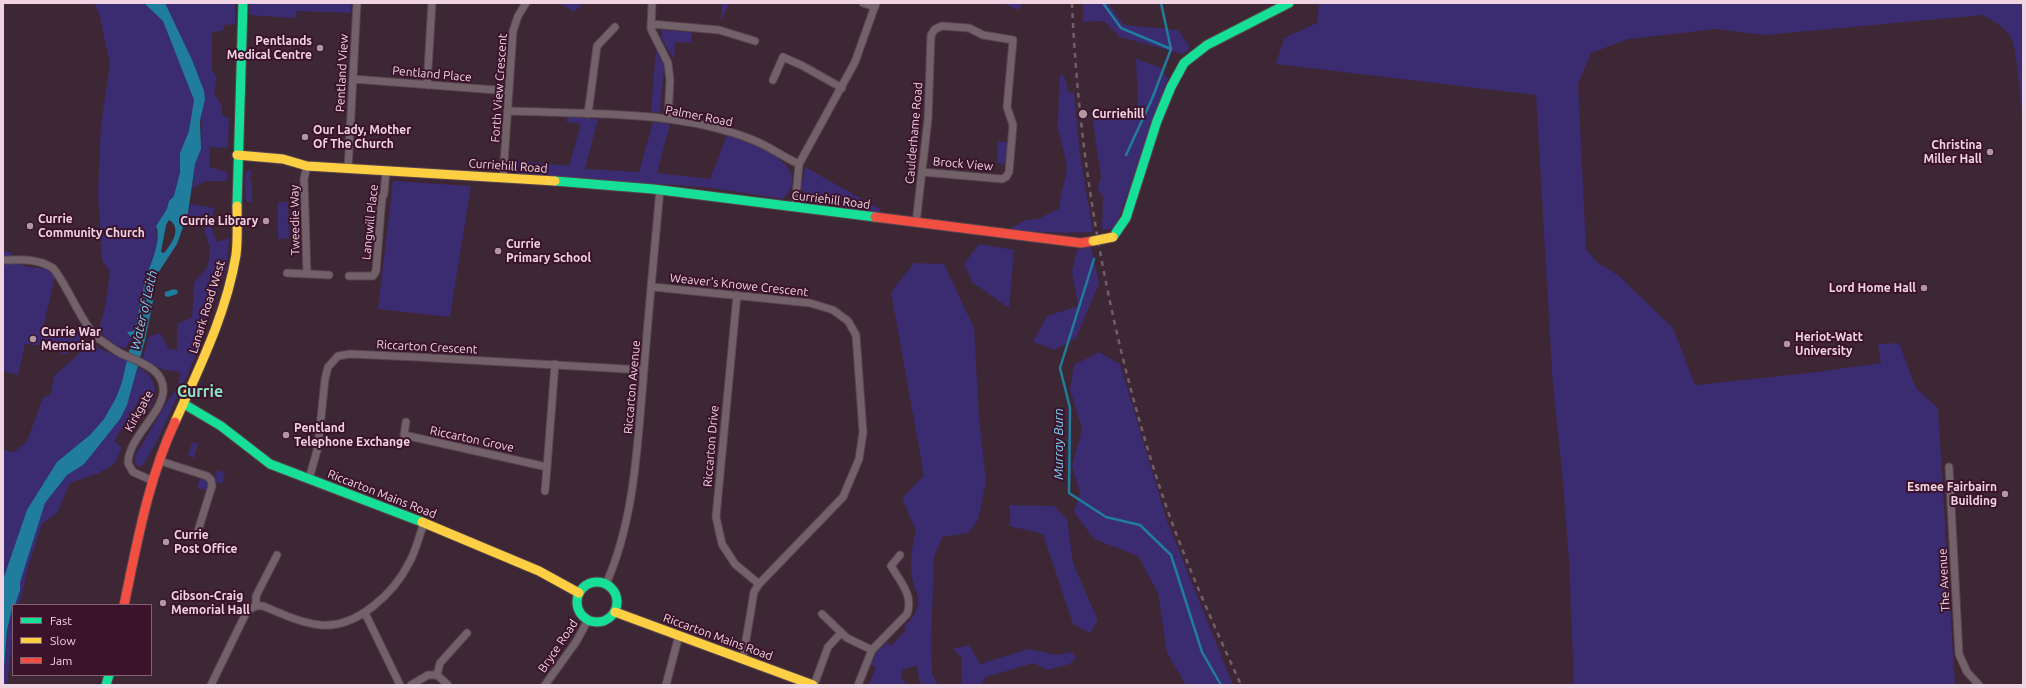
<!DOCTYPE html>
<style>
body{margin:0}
#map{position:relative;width:2026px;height:688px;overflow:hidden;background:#3d2734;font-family:Ubuntu,sans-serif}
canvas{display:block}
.frame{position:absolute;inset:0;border:4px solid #f0d4e1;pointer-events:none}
.legend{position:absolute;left:12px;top:604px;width:140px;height:72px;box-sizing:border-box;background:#3b132b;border:1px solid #836074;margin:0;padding:5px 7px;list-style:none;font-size:12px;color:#f0d4e1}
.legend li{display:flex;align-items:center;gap:8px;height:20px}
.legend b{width:20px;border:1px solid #836074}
</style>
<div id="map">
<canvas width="2026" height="688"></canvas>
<div class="frame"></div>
<ul class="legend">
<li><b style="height:5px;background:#16e098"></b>Fast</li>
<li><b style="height:5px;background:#ffcf43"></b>Slow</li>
<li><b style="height:5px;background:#f24e42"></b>Jam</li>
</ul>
</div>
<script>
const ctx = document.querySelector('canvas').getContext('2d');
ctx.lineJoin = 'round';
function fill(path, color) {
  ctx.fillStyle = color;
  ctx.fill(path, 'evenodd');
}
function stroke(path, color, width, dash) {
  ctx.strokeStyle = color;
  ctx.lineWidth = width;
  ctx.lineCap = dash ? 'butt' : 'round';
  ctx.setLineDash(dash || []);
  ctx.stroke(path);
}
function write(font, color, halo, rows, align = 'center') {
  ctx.font = font + ' Ubuntu,sans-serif';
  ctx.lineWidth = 4;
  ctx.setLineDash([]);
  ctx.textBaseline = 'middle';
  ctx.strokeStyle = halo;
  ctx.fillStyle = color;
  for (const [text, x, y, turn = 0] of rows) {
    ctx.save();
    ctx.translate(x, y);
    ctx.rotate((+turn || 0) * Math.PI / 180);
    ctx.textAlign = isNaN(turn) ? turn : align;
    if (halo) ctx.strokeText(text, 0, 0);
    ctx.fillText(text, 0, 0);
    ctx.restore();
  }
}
fill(new Path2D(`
 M94,3H144L163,21L194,100L189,131L180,153V171L174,196L169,201L167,209L156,226L157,243L144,286L134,331L127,332L132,339L125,348L118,347L98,331L105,308L110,271L102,261L98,191L101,124L110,64L99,14Z
 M165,3H235V24L224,25V30L212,33V70L217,77L214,94L222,105V114L229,119L228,148L210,147L209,167L227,172V181H206L192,189L195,164L201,149L202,113L181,39Z
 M250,3H351V13L297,11L295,18L249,15Z
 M559,3H581L582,4L574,12Z
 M722,3H729L721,22Z
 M1002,3H1023L1019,10Z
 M1083,3H1108L1124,25L1178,30L1190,48L1183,54L1120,37L1104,21L1083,22Z
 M1319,3H2023V138C2021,119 2019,48 2010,36C2004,27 1992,20 1983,15L1764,35L1716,29L1629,39L1591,53L1578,84L1586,249L1598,263L1619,276L1673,328L1695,385L1809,373L1881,363L1878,344L1899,343L1916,388L1938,408L1955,685H1574L1569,561L1562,471L1553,387L1536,95L1276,64L1284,38L1317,23Z
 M662,30L692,32L691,43L675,42L674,59L661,38Z
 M656,50L664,66L660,113L651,112Z
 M1136,59L1159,67L1168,79L1116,226L1111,229L1102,230L1103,197L1097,189L1101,177L1091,110L1114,111L1138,108Z
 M341,70L347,73L346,97L342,102H341Z
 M1060,75H1064L1069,93H1074L1080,155L1093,232L1065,233L1008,230L1025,220L1038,219L1060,208C1058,195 1066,183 1067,169C1067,159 1059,135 1057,124C1059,119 1059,84 1060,75Z
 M568,117L598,119L585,169L639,172L653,122L670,124L657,173L710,179L727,135C751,144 817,165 783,199L705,187L518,174L512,169L511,160L569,166L580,127L579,123L566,122Z
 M998,142H1007L1006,164L997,163Z
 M805,167L880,209V213L815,204L805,195L801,187Z
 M251,170L252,175L249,179L252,182V202H246L245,176L247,171Z
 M393,181L471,186L450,317L378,309Z
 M278,202H288L289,238L278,239Z
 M191,204L214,208L211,226L217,242L229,238L226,270L221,280L199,349L156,443L142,467L135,464V456L168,400L178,387L180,372L164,370L142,360L149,336L160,333L169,349L177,350V324L192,317L194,283L208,266L210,248L205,233L204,215L187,217Z
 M979,244L1014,250L1009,308L972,282L964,264Z
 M1091,247L1099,283L1076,338L1055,350L1033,342L1047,316L1078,306L1072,271L1077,250Z
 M3,251L10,252L23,266L48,269L55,275L43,329L74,338L78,332L82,334L78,343L65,355L48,346L25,344L18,375L3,371Z
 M914,263L944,264L974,328L979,417L986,481L978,520L968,533L942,537L934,557L931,642L932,674L938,685H922L919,679L917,665C910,669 900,665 902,678L907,685H869L876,667L871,665L877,652L887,642L891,646L906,630L904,627C911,620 920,609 918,597C918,593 915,590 914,586C909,568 911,548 916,531L902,498L924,476L891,292Z
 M91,343C116,361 172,366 150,408L140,402L145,391L114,441L122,448L114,464L99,473L70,483L57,513L42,524L29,564L19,605H13V630L7,685H3V450L14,452L27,441L43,398L51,394L54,376Z
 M1099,352L1120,364L1167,521L1233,685H1186L1167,653L1158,593L1138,556L1094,539L1074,512L1080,492L1072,466L1082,429L1070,389L1074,365Z
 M192,442L198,444L194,458L188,456Z
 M217,470L225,473L222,484L217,483L215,477Z
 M200,478L204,479L209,485L206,490L197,488Z
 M1010,505L1054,506L1067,519L1073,563L1098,621L1090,633L1073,624L1043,534L1010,526Z
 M969,645L980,664L1028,649L1057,655L1071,652L1076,657L1070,664L1047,670L1034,663L986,677L981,685H962L961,657L953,649Z`), '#3b2b70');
fill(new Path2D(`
 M144,3H165L193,62L204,91L205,99L200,121L201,149L195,164L188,213L177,244L154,279L153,301L145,340L127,405L120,419L93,453L83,465L67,475L45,503L20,582V590L15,605H13L7,630L3,681V580L27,510L57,462L90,435L104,419L116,398L122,382L132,339L127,332L134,331C138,316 141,301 144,286C147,269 163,242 156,226L167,209L169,201L174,196L180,172V153L189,131L194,100L163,21ZM169,220C183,228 171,245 164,253L161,252L166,225Z
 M174,289L178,291L177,294L168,297L165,296V292Z`), '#207d9e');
stroke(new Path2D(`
 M1103,3L1121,28L1171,49
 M1126,155L1152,99L1171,49L1161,3
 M1094,259L1060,368L1070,408L1069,493L1106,517L1140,525L1171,555L1202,652L1221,685`), '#207d9e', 2.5);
const street = new Path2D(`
 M652,3L651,29L668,63L670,80L668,118
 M863,3L875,7
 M651,24L719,30L755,41
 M353,79L509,91
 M773,80L783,57L803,66L842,88
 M427,85L432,3
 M508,111C588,114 678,110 753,140C769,146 783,157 799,164
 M588,114L597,46L615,27
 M348,169L357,3
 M503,177L513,31L518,16L526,3
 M795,207L799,164L855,62L876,3
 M916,223L928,119L931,35L935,29L942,26L969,28L983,35L1013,40L1007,107L1013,125L1009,172L1006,177L1002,179L922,172
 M3,260C21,260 37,258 53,268C68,286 82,325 99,339C107,344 114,350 122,354C139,362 166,369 163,393C160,416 129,437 128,463L133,472L153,481
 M287,273L329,275
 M307,274L304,179L307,166
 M349,276H373L376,271L382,198L384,194L386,171
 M653,287L810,303L833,310L848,321L856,335L863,432L859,459L843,497L759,584L754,592L743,658
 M737,295L716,517L722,544L735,564L759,584
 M406,422L404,435L547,467L555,364
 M160,461L207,476L211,480L212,486L197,534
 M1949,467L1959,654L1967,672L1979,685
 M309,479L318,447L325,379L328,367L338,356L350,354L416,357L644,370
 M545,491L547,467
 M606,584C634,521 637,450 643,382C648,318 654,254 660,190
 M256,606H263C282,614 301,623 321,625C357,628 394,593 409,563C416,551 419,536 424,523
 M365,613L400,685
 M822,614L847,638L872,650L907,614C914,596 900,581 891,566L900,555
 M437,675L448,685
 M211,685L247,611L256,606V596L277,555
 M411,685L428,675H437L440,663L467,633
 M545,685L576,642L588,620
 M666,685L679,635
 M814,685L828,647L841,633
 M858,685L872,650`);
const fast = new Path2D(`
 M555,181L653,189L875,217
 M237,206L243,3
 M1113,237L1126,218L1157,121L1171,87L1184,63L1207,45L1289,3
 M184,404L221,426L270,464L422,522
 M577 602a20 20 0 1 1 40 0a20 20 0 1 1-40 0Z
 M106,685L109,675`);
const slow = new Path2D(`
 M237,155L283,159L307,166L555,181
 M175,422C199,368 226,315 236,255C238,239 237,222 237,206
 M422,522L539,571L579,593
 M615,612L813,685`);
const jam = new Path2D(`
 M875,217L1081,243L1093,241
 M124,605C137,544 148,479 175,422`);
stroke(street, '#57444e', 9);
stroke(fast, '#57444e', 11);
stroke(slow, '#57444e', 11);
stroke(jam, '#57444e', 11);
stroke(street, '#73616a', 7);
stroke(fast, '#16e098', 9);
stroke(slow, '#ffcf43', 9);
stroke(jam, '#f24e42', 9);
stroke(new Path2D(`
 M1072,3C1079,167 1109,332 1160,488C1182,555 1212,621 1241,685`), '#705e68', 2.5, [5, 5]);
const slowBridge = new Path2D(`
 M1093,241L1113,237`);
stroke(slowBridge, '#57444e', 11, []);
stroke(slowBridge, '#ffcf43', 9);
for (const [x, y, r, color] of [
 [320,48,4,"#b197a4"],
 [1083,114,5,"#b197a4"],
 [305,137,4,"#b197a4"],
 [1990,152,4,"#b197a4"],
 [266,221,4,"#b197a4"],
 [30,226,4,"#b197a4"],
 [498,251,4,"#b197a4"],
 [1924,288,4,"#b197a4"],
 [33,339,4,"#b197a4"],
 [1787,344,4,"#b197a4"],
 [286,435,4,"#b197a4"],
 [2005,494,4,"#b197a4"],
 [166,542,4,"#b197a4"],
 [163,603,4,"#b197a4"]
]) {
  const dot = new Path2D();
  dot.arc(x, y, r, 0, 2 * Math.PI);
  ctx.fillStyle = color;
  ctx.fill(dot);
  stroke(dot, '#3b132b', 1.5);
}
write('bold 12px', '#f0d4e1', '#3b132b', [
 ["Pentlands",312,41,"right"],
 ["Medical Centre",312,55,"right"],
 ["Curriehill",1092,114],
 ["Our Lady, Mother",313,130],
 ["Of The Church",313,144],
 ["Christina",1982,145,"right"],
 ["Miller Hall",1982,159,"right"],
 ["Currie",38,219],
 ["Community Church",38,233],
 ["Currie Library",258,221,"right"],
 ["Currie",506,244],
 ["Primary School",506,258],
 ["Lord Home Hall",1916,288,"right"],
 ["Currie War",41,332],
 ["Memorial",41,346],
 ["Heriot-Watt",1795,337],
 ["University",1795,351],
 ["Pentland",294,428],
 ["Telephone Exchange",294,442],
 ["Esmee Fairbairn",1997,487,"right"],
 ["Building",1997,501,"right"],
 ["Currie",174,535],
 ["Post Office",174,549],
 ["Gibson-Craig",171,596],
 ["Memorial Hall",171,610]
], 'left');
write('12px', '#f0d4e1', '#3b132b', [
 ["Pentland View",342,73,-87],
 ["Pentland Place",432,74,5],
 ["Forth View Crescent",499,88,-86],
 ["Palmer Road",699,116,11],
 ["Caulderhame Road",914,133,-85],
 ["Brock View",963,164,5],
 ["Curriehill Road",508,166,4],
 ["Curriehill Road",831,200,7],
 ["Tweedie Way",295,220,-91],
 ["Langwill Place",370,222,-84],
 ["Weaver's Knowe Crescent",739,285,6],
 ["Lanark Road West",207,307,-73],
 ["Riccarton Crescent",427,347,3],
 ["Riccarton Avenue",632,387,-85],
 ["Kirkgate",139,411,-61],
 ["Riccarton Grove",472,439,12],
 ["Riccarton Drive",711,446,-85],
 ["Riccarton Mains Road",382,494,21],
 ["The Avenue",1944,580,-93],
 ["Riccarton Mains Road",718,637,20],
 ["Bryce Road",558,646,-56]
]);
write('italic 13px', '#7cd0f3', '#3b132b', [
 ["Water of Leith",144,310,-77],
 ["Murray Burn",1059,444,-90]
]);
write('bold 16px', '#8ae3c0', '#3b132b', [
 ["Currie",200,392]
]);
</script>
